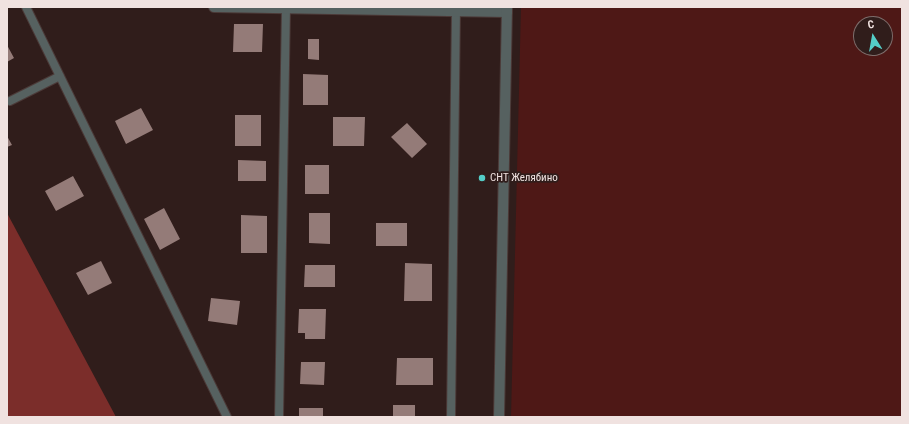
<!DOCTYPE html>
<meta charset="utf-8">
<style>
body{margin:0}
#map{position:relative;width:909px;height:424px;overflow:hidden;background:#301d1b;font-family:"Roboto Condensed",sans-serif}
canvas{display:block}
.frame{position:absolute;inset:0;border:8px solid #f0e2e0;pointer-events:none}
.north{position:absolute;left:853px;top:16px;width:40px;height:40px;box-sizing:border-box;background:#301d1b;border:1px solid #7d6c6a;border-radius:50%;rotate:349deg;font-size:11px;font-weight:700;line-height:16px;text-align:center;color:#f0e2e0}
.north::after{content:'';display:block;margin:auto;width:14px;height:18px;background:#54cdc7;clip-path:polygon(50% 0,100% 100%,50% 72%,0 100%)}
</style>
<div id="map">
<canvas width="909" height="424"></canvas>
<div class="frame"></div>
<div class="north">С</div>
</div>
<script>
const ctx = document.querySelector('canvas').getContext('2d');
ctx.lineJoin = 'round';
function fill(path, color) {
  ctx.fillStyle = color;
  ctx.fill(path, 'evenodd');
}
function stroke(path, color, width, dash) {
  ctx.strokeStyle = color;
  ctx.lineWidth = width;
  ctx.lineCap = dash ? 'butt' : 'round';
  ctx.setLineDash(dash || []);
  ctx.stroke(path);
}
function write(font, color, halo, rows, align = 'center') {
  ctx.font = font + ' "Roboto Condensed",sans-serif';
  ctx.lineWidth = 3.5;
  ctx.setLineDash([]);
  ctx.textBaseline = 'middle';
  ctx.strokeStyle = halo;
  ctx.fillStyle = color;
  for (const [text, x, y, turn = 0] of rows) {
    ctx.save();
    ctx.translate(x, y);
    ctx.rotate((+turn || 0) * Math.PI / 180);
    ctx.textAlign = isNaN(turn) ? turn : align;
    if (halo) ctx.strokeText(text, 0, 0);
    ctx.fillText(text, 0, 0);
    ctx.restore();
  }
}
fill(new Path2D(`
 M521,7H902V417H511ZM861,24H885V48H861Z`), '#4e1816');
fill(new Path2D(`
 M7,213L116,417H7Z`), '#7b2d2a');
fill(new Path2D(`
 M234,24H263L262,52H233Z
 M308,39H319V60L308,59Z
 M7,45L14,58L7,62Z
 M303,74L328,75V105H303Z
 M141,108L153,130L126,144L115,121Z
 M235,115H261V146H235Z
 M333,117H365L364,146H333Z
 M407,123L427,144L412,158L391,137Z
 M7,136L12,145L7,147Z
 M238,160L266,161V181H238Z
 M305,165H329V194H305Z
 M73,176L84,196L56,211L45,191Z
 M164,208L180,239L160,250L144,219Z
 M309,213H330V244L309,243Z
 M241,215L267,216V253H241Z
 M376,223H407V246H376Z
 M101,261L112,283L88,295L76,273Z
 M405,263L432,264V301H404Z
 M305,265H335V287H304Z
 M211,298L240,301L237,325L208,321Z
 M299,309H326L325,339H305V333H298Z
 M397,358H433V385H396Z
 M301,362H325L324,385L300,384Z
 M393,405H415V417H393Z
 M299,408H323V417H299Z`), '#947b78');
const service = new Path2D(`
 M26,7L227,417
 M10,101L60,76
 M279,417L286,7
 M451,417L456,7`);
const minor = new Path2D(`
 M214,7L507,12`);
const tertiary = new Path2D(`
 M499,417L507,7`);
stroke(service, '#4b3937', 10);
stroke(minor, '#4b3937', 12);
stroke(tertiary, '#4b3937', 12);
stroke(service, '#566160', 8);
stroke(minor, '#566160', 10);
stroke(tertiary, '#566160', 10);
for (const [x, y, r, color] of [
 [482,178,4,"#54cdc7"]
]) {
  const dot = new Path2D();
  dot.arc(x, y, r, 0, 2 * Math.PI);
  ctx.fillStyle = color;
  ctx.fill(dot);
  stroke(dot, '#301d1b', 1.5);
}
write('11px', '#f0e2e0', '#301d1b', [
 ["СНТ Желябино",490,178]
], 'left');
</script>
